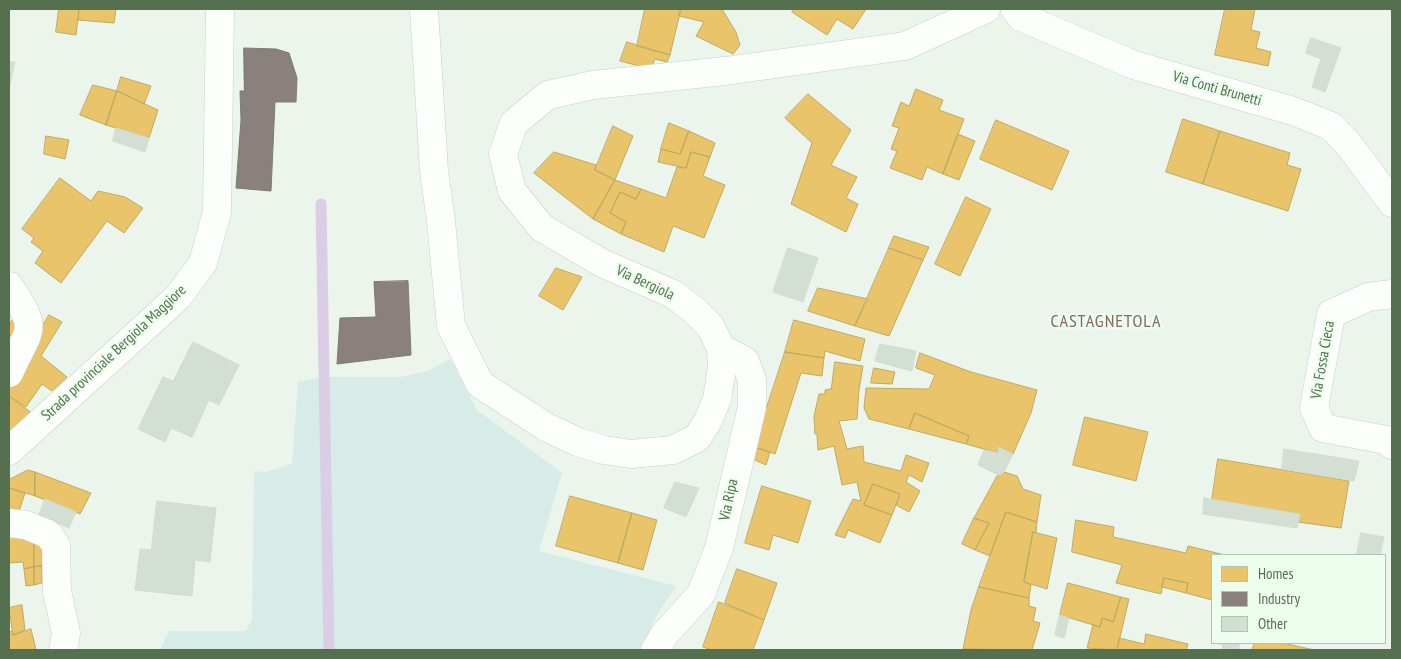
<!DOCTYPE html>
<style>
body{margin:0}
#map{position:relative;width:1401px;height:659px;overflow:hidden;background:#ebf5ec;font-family:"PT Sans Narrow",sans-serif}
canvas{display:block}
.frame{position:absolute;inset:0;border:10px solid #54704f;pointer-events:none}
.legend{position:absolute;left:1211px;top:554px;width:175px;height:90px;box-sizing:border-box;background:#edfdee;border:1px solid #b0c5ae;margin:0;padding:6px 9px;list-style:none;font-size:15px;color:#54704f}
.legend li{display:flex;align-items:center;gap:10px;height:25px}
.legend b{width:25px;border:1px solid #b0c5ae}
</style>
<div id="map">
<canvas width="1401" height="659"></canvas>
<div class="frame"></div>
<ul class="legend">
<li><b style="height:14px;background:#e9c46a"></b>Homes</li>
<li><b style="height:14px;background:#8a817c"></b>Industry</li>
<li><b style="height:14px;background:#d4dfd3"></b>Other</li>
</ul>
</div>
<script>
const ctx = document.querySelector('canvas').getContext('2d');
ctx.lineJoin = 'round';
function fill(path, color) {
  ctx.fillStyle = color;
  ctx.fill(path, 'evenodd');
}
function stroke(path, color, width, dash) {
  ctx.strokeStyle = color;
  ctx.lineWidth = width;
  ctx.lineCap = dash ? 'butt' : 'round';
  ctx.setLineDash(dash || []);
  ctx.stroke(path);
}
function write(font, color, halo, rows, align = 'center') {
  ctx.font = font + ' "PT Sans Narrow",sans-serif';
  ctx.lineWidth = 5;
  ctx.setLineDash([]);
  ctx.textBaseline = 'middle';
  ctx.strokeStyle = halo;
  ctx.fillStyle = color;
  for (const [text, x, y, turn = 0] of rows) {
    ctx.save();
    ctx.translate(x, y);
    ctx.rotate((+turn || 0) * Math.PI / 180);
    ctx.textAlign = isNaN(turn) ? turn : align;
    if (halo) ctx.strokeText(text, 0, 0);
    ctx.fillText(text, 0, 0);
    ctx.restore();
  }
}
fill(new Path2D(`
 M450,359L477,410L562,473L539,551L676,586L657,615L641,650H160L169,631H245L252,620L254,471L266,472L292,464L298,382L324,377H401L428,371Z`), '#d7ebe8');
const homes = new Path2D(`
 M59,9H79L76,35L56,32Z
 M75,9H116L114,23L78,20L79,9Z
 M645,9H681L670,55L637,46Z
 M681,9H722L736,32L740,45L733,54L696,36L704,22L679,16Z
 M794,9H866L853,29L837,19L827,35L792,12Z
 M1225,9H1255L1251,30L1260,32L1256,48L1271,52L1268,66L1215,55Z
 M627,42L670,55L667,62L655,59L651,69L620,61Z
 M121,77L151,86L144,104L117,91Z
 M93,85L117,91L106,125L80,115Z
 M916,89L943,100L939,110L964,119L943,174L927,167L922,180L890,168L897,151L891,149L899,128L892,126L901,102L909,106Z
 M117,91L158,110L149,138L106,125Z
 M808,94L851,130L831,165L857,177L846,198L858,204L846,232L791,204L812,143L785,118Z
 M1183,119L1220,131L1203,184L1166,172Z
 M996,120L1069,151L1052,190L980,159Z
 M669,123L689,131L680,154L661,149Z
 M613,126L633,136L615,180L595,170Z
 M689,131L715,143L710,157L691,152L686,168L658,162L661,149L680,154Z
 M1220,131L1290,153L1287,165L1301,169L1288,211L1203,184Z
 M958,134L975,141L959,180L943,174Z
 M46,136L69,140L65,159L44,154Z
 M554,152L596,165L595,170L615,180L593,219L534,173Z
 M691,152L710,157L703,176L725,185L704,238L673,226L664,252L621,234L626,222L610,213L620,192L636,199L641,189L666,198L677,167L686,168Z
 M60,178L91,201L98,191L125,197L143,208L124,233L107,221L61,283L35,263L43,251L31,242L34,238L22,229Z
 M615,180L641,189L636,199L620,192L610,213L626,222L621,234L593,219Z
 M966,197L991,209L960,276L935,264Z
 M894,236L929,247L923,260L889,248Z
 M889,248L923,260L889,336L855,326Z
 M556,268L582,277L563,310L539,296Z
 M818,288L868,299L855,326L808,311Z
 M15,315L16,338L9,335V326Z
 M49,315L62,322L41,356L67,377L52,391L42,384L26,407L9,396V383Z
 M794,320L865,339L860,361L825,351L824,358L785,352Z
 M785,352L824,358L822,376L801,373L775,454L754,447Z
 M920,353L971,372L1037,390L1031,413L1013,454L999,447L998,453L966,444L969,436L915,413L909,429L869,419L864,408L866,388L929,389L935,375L916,368Z
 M835,362L863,366L859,390L857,419L839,421L847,449L863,446L864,462L901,471L906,455L929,463L922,482L909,475L906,482L920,491L909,512L896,505L900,494L873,484L864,505L892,515L880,543L848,530L845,538L835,535L853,499L861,501L857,482L842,485L834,446L818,450L817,434H815L814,416L819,394H825V390L831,389Z
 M874,368L895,372L892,384L871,383Z
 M9,396L33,414L9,436Z
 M915,413L969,436L966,444L909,429Z
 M1085,417L1148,432L1136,481L1073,465Z
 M754,447L770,452L766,465L750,458Z
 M1218,459L1349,481L1341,528L1298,522L1300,514L1212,500Z
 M28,470L35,472V496L9,488V480Z
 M35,472L91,493L80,514L35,496Z
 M1004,472L1017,476L1023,489L1041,495L1037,522L1006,512L990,556L975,550L989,523L974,518L997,476Z
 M873,484L900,494L892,515L864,505Z
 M762,486L811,501L798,543L773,535L769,550L745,543Z
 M9,488L25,493L16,521L9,518Z
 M570,496L632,513L618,563L556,546Z
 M1006,512L1037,522L1036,533L1033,532L1024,582L1031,585L1029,598L979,587Z
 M632,513L657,520L643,570L618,563Z
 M974,518L989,523L975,550L962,544Z
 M1076,520L1114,527L1113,537L1186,553L1188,546L1225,555H1212V600L1186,593L1188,583L1164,578L1161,594L1116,583L1122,565L1072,552Z
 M1033,532L1057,538L1047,589L1024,582Z
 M9,533L34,538V567L24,569L23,562L9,563Z
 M34,538L42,540V566L34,567Z
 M42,566V583L34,585V567Z
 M34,567V585L26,586L24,569Z
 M737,569L777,583L764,620L725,603Z
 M1164,578L1188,583L1186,593L1162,587Z
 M1068,583L1121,597L1113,622L1102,618L1100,627L1060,615Z
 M979,587L1029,598V606L1036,608L1033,621L1040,623L1032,650L963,649L971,610Z
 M1121,597L1129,599L1117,650L1087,648L1093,625L1100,627L1102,618L1113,622Z
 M719,602L764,620L753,650H712L703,647Z
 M22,605L25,630L13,635L9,608Z
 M31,629L36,650H9V632L12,631L13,635Z
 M1146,634L1188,644L1186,650H1117L1119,638L1144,644Z
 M1255,643H1283L1314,650H1252Z`);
fill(homes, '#e9c46a');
stroke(homes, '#bcab62', 1);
const industry = new Path2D(`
 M244,48L276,49L289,53L297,78L296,102H275L271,191L236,188L241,120L240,91H244Z
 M408,281L411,355L337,364L340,318L376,317L374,282Z`);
fill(industry, '#8a817c');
stroke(industry, '#7a7c6e', 1);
stroke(new Path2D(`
 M321,204L329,650`), '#dbcee4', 11);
const building = new Path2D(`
 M1311,38L1341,48L1325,92L1312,87L1321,59L1306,53Z
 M9,62H15L9,89Z
 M116,128L149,138L145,152L113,141Z
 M788,248L818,258L803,302L773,292Z
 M193,342L239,365L219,405L209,400L192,437L171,428L165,442L138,429L163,377L173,381Z
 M880,344L916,351L912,371L875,361Z
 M999,447L1013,454L1004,472L999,475L978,465L984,450L998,453Z
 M1284,449L1359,461L1354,481L1282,469Z
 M675,482L699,488L686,517L664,508Z
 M1204,498L1300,514L1297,528L1203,514Z
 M45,499L76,512L69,528L39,515Z
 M157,501L216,508L210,562L195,560L192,596L135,590L140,549L151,550Z
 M1361,533L1384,537L1380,555L1357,554Z
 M1060,615L1069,618L1064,638L1055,635Z
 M1215,643H1240L1238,650H1222L1223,645Z`);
fill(building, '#d4dfd3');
stroke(building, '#d0ddce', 1);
const minor = new Path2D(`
 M424,9L434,171L441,221L451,326L480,384L546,427L578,442L604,450L631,454L673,450L697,438L708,421L717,399L722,367L721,348L710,326L694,310L673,294L602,263L542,228L512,191L503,154L514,123L548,95L593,85L725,71L905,46L986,9
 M1015,9L1021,17L1134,65L1293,111L1331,126L1350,146L1392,203
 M9,286C40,332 30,326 9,373
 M1392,294L1368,297L1331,314L1314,408L1323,428L1386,440L1392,445
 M9,451L178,297L203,263L217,212L220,9
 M9,523L26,525L48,534L56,545L57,591L66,633L63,650
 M655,650L664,635L701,594L719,548L752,407V380L745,361L721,348`);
stroke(minor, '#c6d2c6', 29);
stroke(minor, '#fcfefc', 28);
write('15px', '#54704f', '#edfdee', [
 ["Via Conti Brunetti",1217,89,16],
 ["Via Bergiola",645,283,25],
 ["Strada provinciale Bergiola Maggiore",114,353,-43],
 ["Via Fossa Cieca",1323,360,-80],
 ["Via Ripa",729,500,-78]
]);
ctx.letterSpacing = '1px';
write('18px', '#856762', '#edfdee', [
 ["CASTAGNETOLA",1106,322]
]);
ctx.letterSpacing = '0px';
</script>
